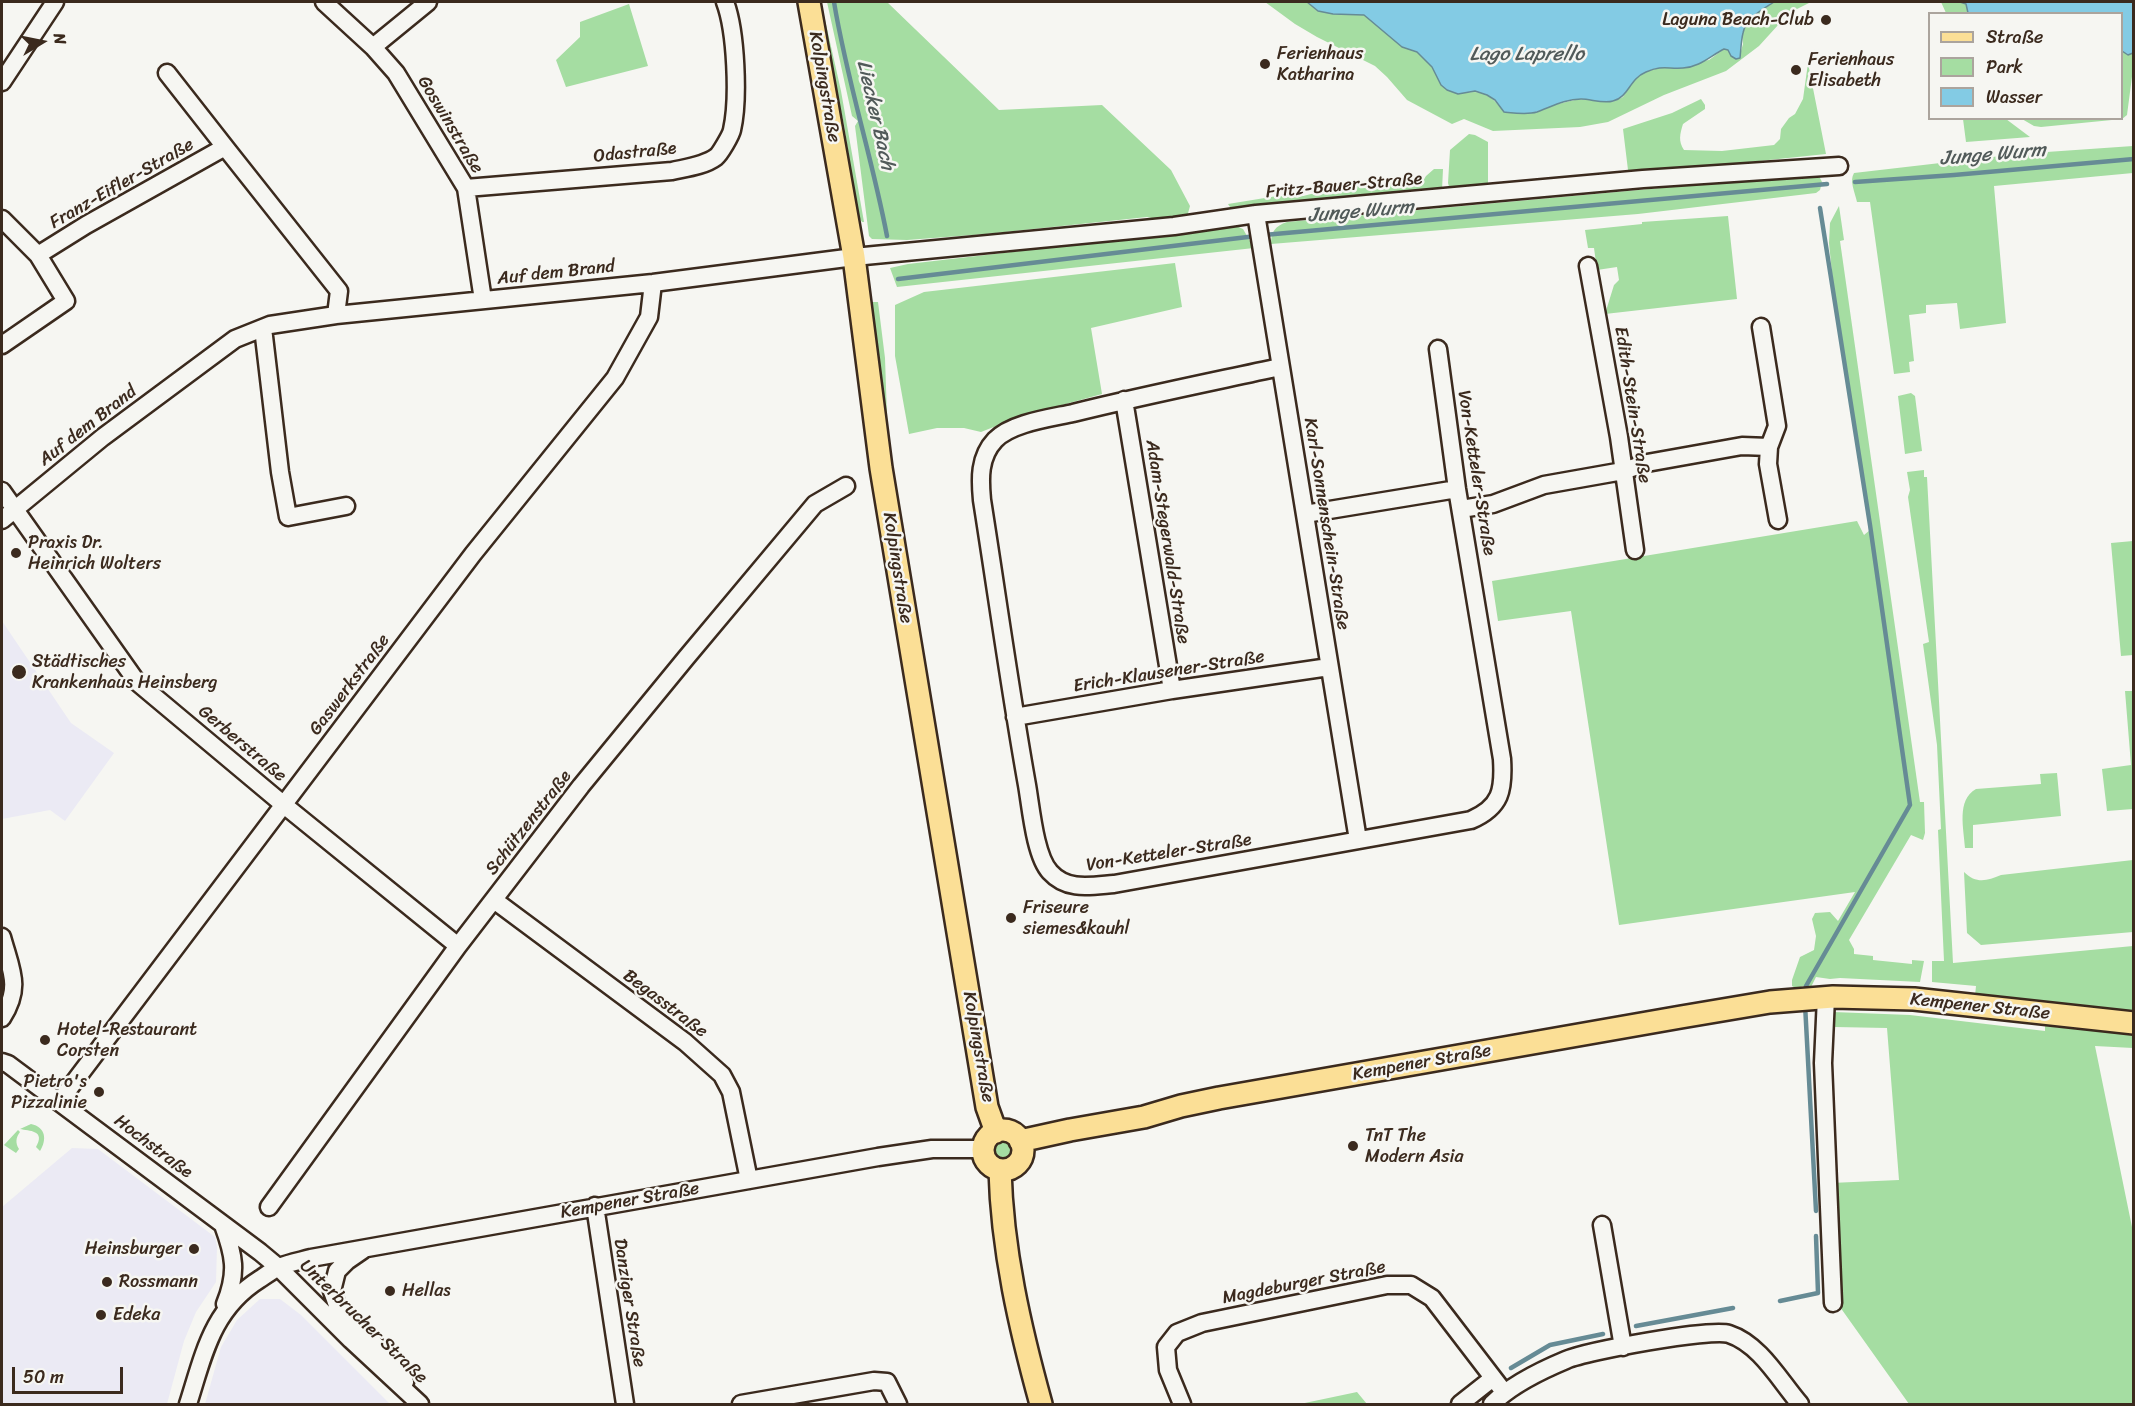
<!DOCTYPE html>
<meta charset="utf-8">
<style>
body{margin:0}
#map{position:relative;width:2135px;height:1406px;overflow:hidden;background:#f6f6f2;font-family:Sriracha,sans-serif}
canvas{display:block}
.frame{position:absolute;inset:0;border:3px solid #3b2a1e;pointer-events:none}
.legend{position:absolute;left:1928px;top:12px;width:195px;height:108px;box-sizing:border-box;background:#f6f6f2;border:2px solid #aba49d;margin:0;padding:8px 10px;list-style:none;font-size:18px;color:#3b2a1e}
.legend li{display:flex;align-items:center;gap:12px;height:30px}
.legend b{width:30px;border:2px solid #aba49d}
.north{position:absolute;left:12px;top:12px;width:60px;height:60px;-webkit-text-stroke:4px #f6f6f2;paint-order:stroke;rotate:80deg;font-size:16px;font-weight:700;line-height:24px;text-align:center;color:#3b2a1e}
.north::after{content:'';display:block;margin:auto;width:21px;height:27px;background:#3b2a1e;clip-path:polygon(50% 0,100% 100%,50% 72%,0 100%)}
.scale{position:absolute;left:12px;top:1367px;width:111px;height:27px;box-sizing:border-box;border:3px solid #3b2a1e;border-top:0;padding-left:8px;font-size:18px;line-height:21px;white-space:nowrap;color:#3b2a1e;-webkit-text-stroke:4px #f6f6f2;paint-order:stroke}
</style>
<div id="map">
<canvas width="2135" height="1406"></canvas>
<div class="frame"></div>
<ul class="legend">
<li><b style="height:8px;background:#fbdf96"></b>Straße</li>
<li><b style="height:16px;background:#a5dda2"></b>Park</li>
<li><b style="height:16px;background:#83cbe4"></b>Wasser</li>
</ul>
<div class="north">N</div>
<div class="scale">50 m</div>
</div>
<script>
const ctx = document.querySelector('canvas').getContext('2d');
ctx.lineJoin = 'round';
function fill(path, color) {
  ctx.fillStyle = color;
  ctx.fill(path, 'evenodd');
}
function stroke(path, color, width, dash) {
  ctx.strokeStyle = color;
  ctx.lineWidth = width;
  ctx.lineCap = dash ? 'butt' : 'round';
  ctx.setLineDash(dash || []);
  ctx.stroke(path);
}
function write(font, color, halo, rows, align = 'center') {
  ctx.font = font + ' Sriracha,sans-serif';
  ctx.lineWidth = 5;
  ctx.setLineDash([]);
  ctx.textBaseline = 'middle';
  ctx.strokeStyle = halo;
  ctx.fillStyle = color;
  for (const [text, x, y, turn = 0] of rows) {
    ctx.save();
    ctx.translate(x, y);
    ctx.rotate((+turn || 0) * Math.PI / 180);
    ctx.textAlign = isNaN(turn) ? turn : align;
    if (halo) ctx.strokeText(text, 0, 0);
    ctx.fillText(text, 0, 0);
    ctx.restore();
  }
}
fill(new Path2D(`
 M2,621L71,723L114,753L65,821L50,810L2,819Z
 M72,1148L98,1149L215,1237L217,1247L216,1282L196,1312L184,1341L167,1404H2V1207Z
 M260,1299H280L301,1315L390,1404H205L221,1347L237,1320Z`), '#ebeaf4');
fill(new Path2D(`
 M817,2H821L841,91L864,222H862L858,216L844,125Z
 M827,2H887L999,110L1102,105L1171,170L1190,206L1187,217L1161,220L1147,217L986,234L907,240L872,239L869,236L855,126L858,121L852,116Z
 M1265,2H1307L1318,11L1333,14L1364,15L1370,18L1402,47L1417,52L1458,94C1481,89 1490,93 1504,112H1536L1545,107L1579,99L1612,102L1623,97L1635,78L1645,72L1662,67L1709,60L1724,49L1728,50L1731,56L1736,59L1739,58L1743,44L1742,34L1747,21L1774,2H1811L1789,13L1759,46L1726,71L1664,95L1608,122L1580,127L1493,131L1464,119L1452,124L1407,100L1387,77L1375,66L1317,37L1295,24Z
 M1941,2H1960L1966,4L1968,13H1946Z
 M629,4L648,66L566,87L556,60L580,37V22Z
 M2122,51L2128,55L2133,53V69L2127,115L2122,119L2041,127L2034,126L2022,119L2122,118Z
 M1808,63L1826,154L1635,174L1628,170L1623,129L1672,113L1701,99L1705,105V109L1683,124C1680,134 1678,141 1684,150L1722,151L1774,145L1780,139L1781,129L1789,118L1795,114L1803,99Z
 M1963,119H2006L2030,137L1966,142Z
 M1469,134L1475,135L1488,142V186L1450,190L1448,183L1450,150Z
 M2133,146V173L1994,186L2006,323L1960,329L1957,303L1926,305V313L1909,315L1914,361L1909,362L1910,372L1894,374L1870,202H1857C1855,192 1849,181 1854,173L2018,154Z
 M1434,169H1443L1442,190L1232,210L1228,204L1277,196H1303L1372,179L1410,187L1421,184L1426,176Z
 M1814,174H1818L1822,182L1820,190L1816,193L1638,214L1271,244C1271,232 1275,226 1287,222Z
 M1839,206L1844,240L1840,241L1920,802H1924L1925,833L1923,840L1911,835L1849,940L1854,949V954L1873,956V960L1912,964V960L1924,961L1920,982L1840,978L1830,979L1816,977L1811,987L1802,986L1799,990L1792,986V980L1800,957L1814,950L1816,936L1812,919L1815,913L1830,912L1838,921L1855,892L1619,925L1571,611L1498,621L1492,581L1857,521L1864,535L1870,530L1857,435L1836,313L1829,243L1830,223Z
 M1728,216L1737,299L1605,314L1614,285L1619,280L1617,267L1597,270L1594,248H1588L1585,230L1642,224V222Z
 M1236,226L1243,229L1254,248L897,287L890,268L908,264Z
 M1175,263L1182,307L1091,328L1102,394L1019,417L981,432L964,428H937L909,434L895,356V305L924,292Z
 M871,302H878L885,358L887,416H884Z
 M1911,393L1915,396L1922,451L1905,454L1898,396Z
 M1924,470V477H1927L1953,963L2133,946V1013L2032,1000L1975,996L1976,986L1932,982V961H1944L1938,830L1941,829L1937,745L1923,644L1929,642L1908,497L1910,490L1907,472Z
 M2133,541V655L2121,656L2111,543Z
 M2125,691H2133V809L2107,811L2102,769L2131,765Z
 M2057,773L2061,816L1973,825V848H1965C1964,829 1956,800 1976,789L2041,784L2040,774Z
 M2133,860V932L1981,945L1967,933L1964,872C1976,884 1987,881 2001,875Z
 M1833,1012L1910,1015L2045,1031V1026L2133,1035V1048L2095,1046L2133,1232V1404H1909L1840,1307L1831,1183L1899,1180L1887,1028L1835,1027Z
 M31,1124C46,1127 47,1140 40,1151L36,1147C46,1130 29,1131 20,1129Z
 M18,1130L20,1132C16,1137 15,1143 19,1149L16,1153L4,1145Z
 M989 1150a13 13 0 1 1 26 0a13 13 0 1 1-26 0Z
 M1357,1392L1367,1404H1300Z`), '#a5dda2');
const water = new Path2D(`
 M1307,2H1774C1762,10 1746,18 1743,33C1741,41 1741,49 1740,58L1736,59L1731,56L1728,50L1724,49C1710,56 1700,67 1683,68C1667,69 1662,65 1646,72C1629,79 1629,97 1613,101C1603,104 1591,99 1581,99C1565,99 1551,107 1537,112C1527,115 1514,113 1504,112L1495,100L1487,95L1475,91L1458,94L1447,90L1441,85L1432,67L1417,52L1402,47L1364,15L1333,14L1318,11Z
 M1960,2H2133V53L2128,55L2122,51V14L1968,13L1966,4Z`);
fill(water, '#83cbe4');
stroke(water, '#668b95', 1.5);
stroke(new Path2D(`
 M834,2C847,81 872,157 887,236
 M1855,182L1954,175L2134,159
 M1264,235L1827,184
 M898,279L1256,236
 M1806,993V986L1910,805L1870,525L1820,208
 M1805,1004L1816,1211
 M1780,1301L1818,1293L1816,1236
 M1636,1326L1733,1308
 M1511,1368L1550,1345L1603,1334`), '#668b95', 4.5);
const minor = new Path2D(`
 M324,2L373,47L396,73L466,188L483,300
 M373,47L428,2
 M2,82L55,2
 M225,147L339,291L336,315
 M466,188L672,171C685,168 704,166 716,157C720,154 731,135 732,130C739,99 736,31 725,2
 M1256,214L1358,840
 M2,219L38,255L66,301L2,345
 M38,255L86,225L225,147L167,73
 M1588,266L1619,437L1635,550
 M1761,327L1777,426L1769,447L1768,464L1778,520
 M263,328L280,472L288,517L346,506
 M1280,367C1211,382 1141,396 1073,413C1050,418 1011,423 995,440C979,457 980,479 982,500C997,595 1010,690 1027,785C1031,808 1035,856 1050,872C1067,891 1090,886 1114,884L1471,820C1501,807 1504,790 1502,759L1457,489L1438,349
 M1124,400L1172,690
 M2,491L137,682L284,805L458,946
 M1461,509L1493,504L1544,485L1623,471L1647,463L1742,446L1769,447
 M1305,514L1457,489
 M2,520L103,437L235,339L270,325L336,315L653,283L854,257L1174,226L1256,214L1643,179L1839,166
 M1015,717L1172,690L1329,667
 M494,900L685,1042L722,1075L731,1092L749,1180
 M2,937C11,970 22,987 2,1018
 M1826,997L1823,1063L1833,1303
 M2,1062L8,1064L260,1252L278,1267L351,1340L420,1404
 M59,1102L473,554L615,378L649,317L653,283
 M595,1206L625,1404
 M269,1207L458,946L581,786L686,658L815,504L846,486
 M223,1225C234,1255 238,1272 225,1304
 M1602,1225L1623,1347
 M363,1250L347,1261L337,1271L332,1291L337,1305L390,1360L405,1382
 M188,1404C204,1354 212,1309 260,1279C266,1275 273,1270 279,1267C289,1263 300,1261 311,1258L878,1157L932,1149H983
 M741,1404L874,1381L887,1382L898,1404
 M1182,1404L1168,1370L1166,1347L1177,1333L1202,1323L1387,1285H1411L1432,1298L1504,1392
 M1460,1404L1493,1378
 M1492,1404C1510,1386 1542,1370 1566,1360C1587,1351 1711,1328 1729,1334C1760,1344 1780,1381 1800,1404`);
const major = new Path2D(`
 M809,2L854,257L881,468L987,1107L996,1132
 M983 1150a20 20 0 1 1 40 0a20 20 0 1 1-40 0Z
 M1020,1141L1070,1130L1144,1117L1181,1106L1219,1098L1681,1017L1770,1002L1833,997L1914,999L2134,1023
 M1000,1170C1002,1250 1020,1328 1041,1404`);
stroke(minor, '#3b2a1e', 21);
stroke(major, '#3b2a1e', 26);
stroke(minor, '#f6f6f2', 16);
stroke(major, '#fbdf96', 21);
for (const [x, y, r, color] of [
 [1826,20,6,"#3b2a1e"],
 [1265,64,6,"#3b2a1e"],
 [1796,70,6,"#3b2a1e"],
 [16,553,6,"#3b2a1e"],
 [19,672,8,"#3b2a1e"],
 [1011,918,6,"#3b2a1e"],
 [45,1040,6,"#3b2a1e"],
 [99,1092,6,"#3b2a1e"],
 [1353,1146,6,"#3b2a1e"],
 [194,1249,6,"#3b2a1e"],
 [107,1282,6,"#3b2a1e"],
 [390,1291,6,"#3b2a1e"],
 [101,1315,6,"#3b2a1e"]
]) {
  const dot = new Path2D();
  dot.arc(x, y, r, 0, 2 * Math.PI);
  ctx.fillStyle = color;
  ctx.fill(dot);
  stroke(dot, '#f6f6f2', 2);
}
write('18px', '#3b2a1e', '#f6f6f2', [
 ["Laguna Beach-Club",1814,20,"right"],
 ["Ferienhaus",1277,54],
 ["Katharina",1277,75],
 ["Ferienhaus",1808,60],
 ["Elisabeth",1808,81],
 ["Praxis Dr.",28,543],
 ["Heinrich Wolters",28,564],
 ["Städtisches",32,662],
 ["Krankenhaus Heinsberg",32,683],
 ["Friseure",1023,908],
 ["siemes&kauhl",1023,929],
 ["Hotel-Restaurant",57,1030],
 ["Corsten",57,1051],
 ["Pietro's",87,1082,"right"],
 ["Pizzalinie",87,1103,"right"],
 ["TnT The",1365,1136],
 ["Modern Asia",1365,1157],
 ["Heinsburger",182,1249,"right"],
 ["Rossmann",119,1282],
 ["Hellas",402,1291],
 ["Edeka",113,1315]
], 'left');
write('18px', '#3b2a1e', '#f6f6f2', [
 ["Kolpingstraße",824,87,80],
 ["Goswinstraße",450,125,59],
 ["Odastraße",635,153,-6],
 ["Franz-Eifler-Straße",122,184,-30],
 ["Fritz-Bauer-Straße",1344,186,-5],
 ["Auf dem Brand",556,273,-6],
 ["Edith-Stein-Straße",1632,405,81],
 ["Auf dem Brand",88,426,-38],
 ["Von-Ketteler-Straße",1476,473,81],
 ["Karl-Sonnenschein-Straße",1326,524,81],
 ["Adam-Stegerwald-Straße",1167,542,81],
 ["Kolpingstraße",897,568,81],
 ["Erich-Klausener-Straße",1169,672,-9],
 ["Gaswerkstraße",350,685,-53],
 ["Gerberstraße",242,744,40],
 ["Schützenstraße",529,823,-52],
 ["Von-Ketteler-Straße",1169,853,-9],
 ["Begasstraße",665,1004,37],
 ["Kempener Straße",1980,1007,6],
 ["Kolpingstraße",978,1047,80],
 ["Kempener Straße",1422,1063,-10],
 ["Hochstraße",153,1147,37],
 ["Kempener Straße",630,1201,-10],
 ["Magdeburger Straße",1304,1283,-11],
 ["Danziger Straße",629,1303,81],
 ["Unterbrucher Straße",363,1322,44]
]);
write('italic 20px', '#515a59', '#f6f6f2', [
 ["Lago Laprello",1527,55],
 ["Liecker Bach",875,115,77],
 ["Junge Wurm",1993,155,-5],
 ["Junge Wurm",1361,212,-5]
]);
</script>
